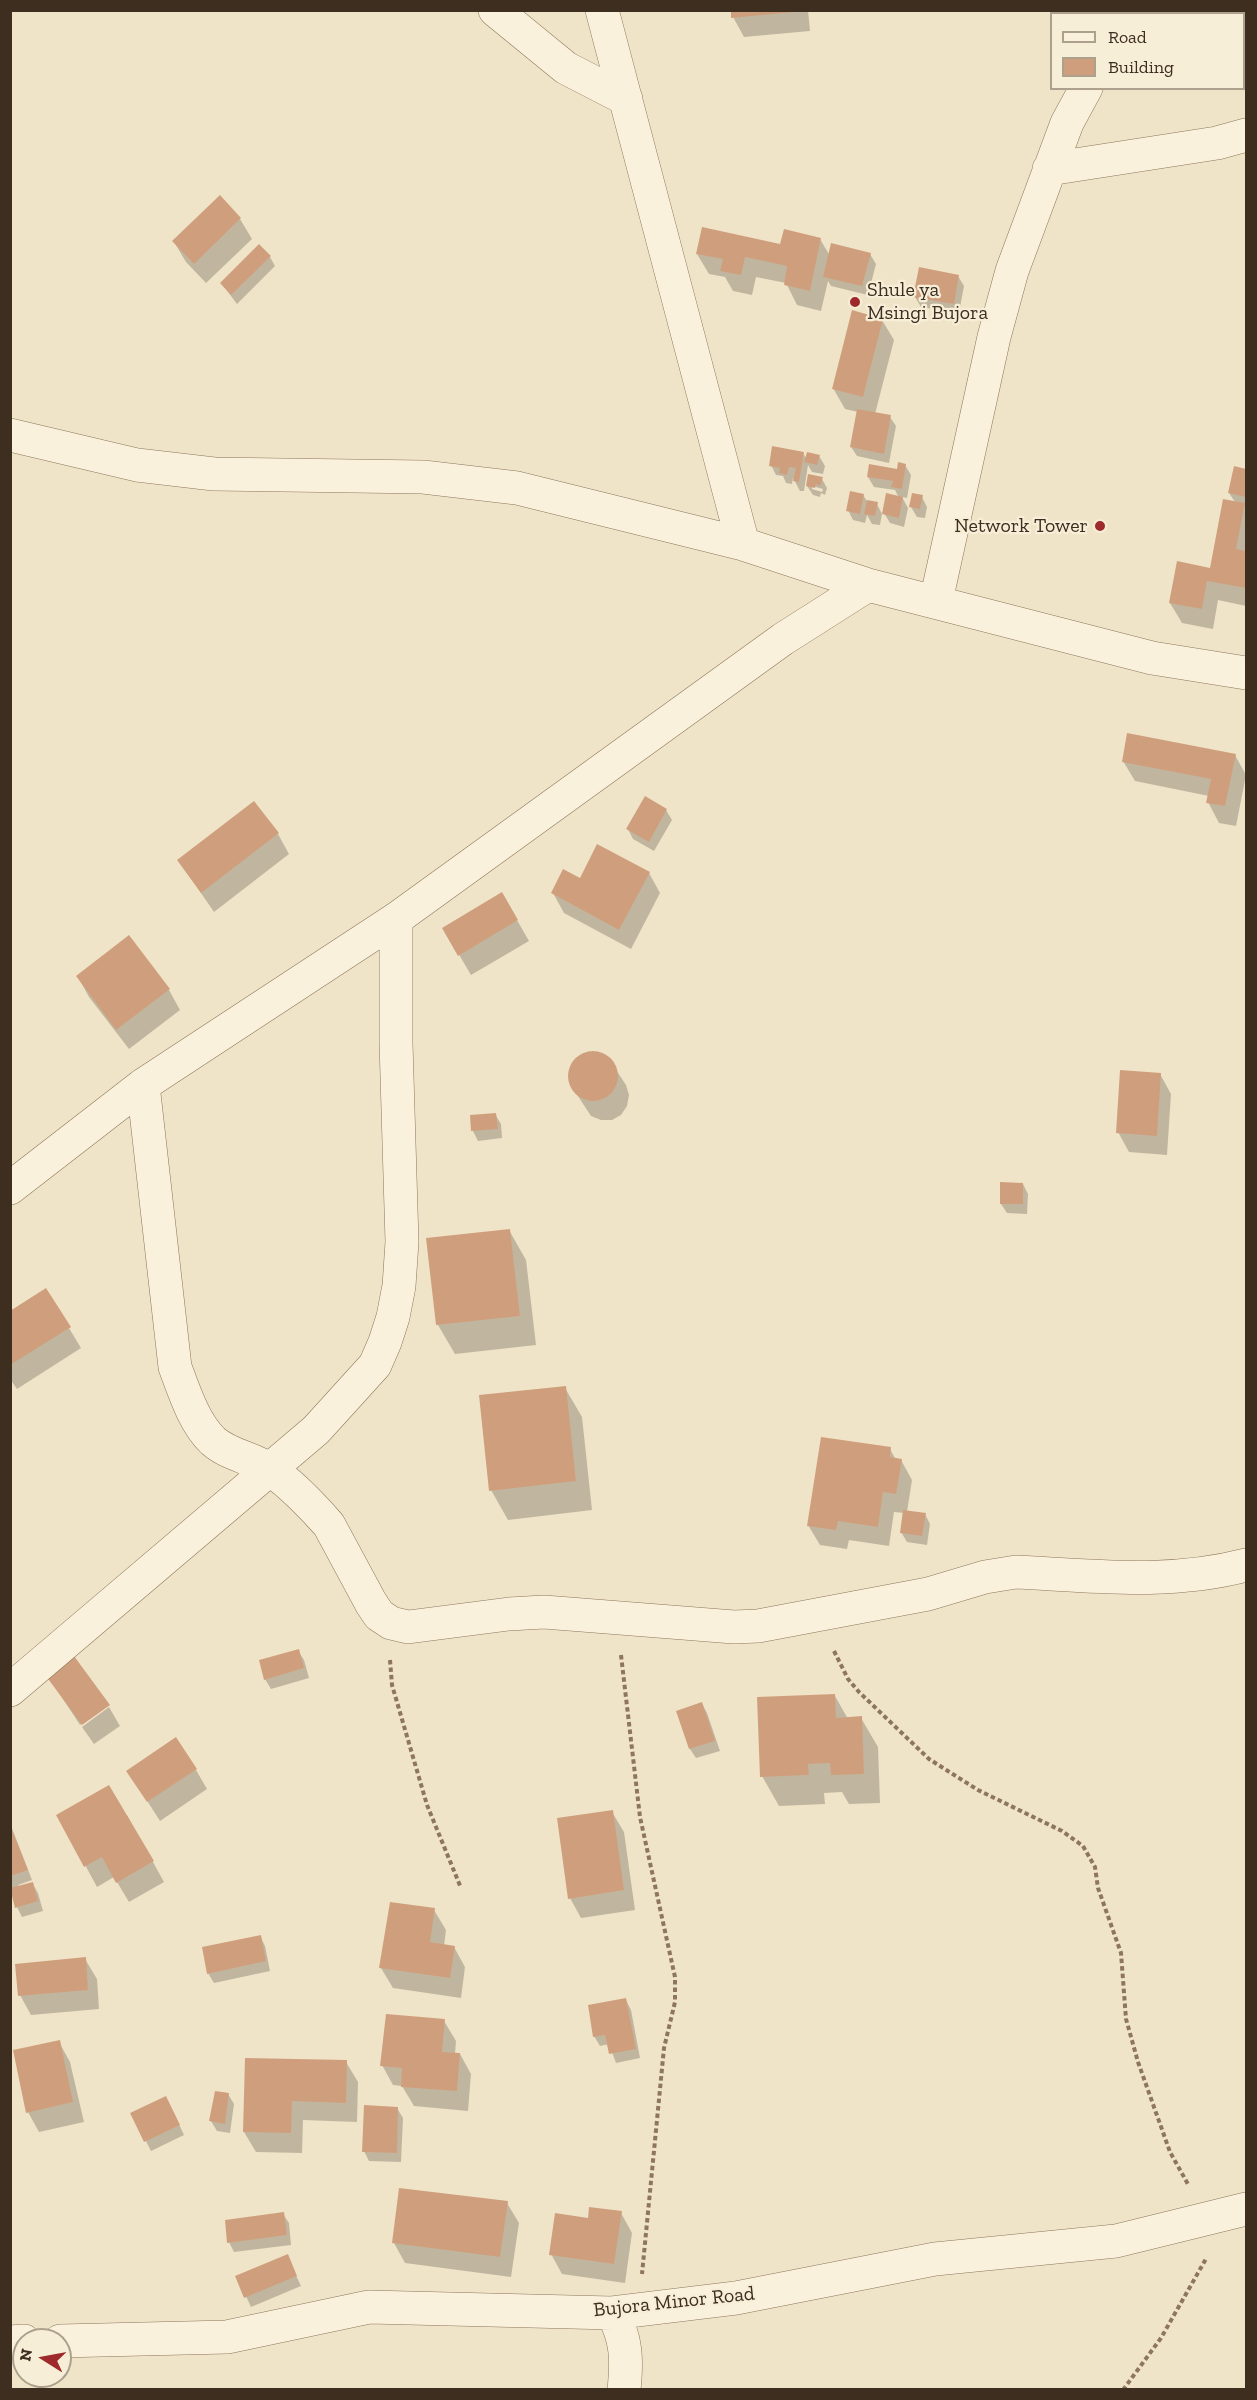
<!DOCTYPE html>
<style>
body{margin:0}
#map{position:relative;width:1257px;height:2400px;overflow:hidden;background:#f0e4c8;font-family:"Zilla Slab",serif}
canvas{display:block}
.frame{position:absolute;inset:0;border:12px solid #3d2e20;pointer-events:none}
.legend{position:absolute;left:1050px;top:12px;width:195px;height:78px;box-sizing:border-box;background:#f7eed8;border:2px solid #ada18e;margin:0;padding:8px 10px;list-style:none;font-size:18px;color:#3d2e20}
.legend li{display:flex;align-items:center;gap:12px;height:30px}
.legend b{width:30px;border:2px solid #ada18e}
.north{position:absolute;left:12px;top:2328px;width:60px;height:60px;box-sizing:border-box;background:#f7eed8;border:2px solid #ada18e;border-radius:50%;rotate:281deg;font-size:16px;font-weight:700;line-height:24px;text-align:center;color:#3d2e20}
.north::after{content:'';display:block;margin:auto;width:21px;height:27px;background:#9e2a2b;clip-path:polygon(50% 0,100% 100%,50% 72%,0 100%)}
</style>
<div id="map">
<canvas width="1257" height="2400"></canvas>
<div class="frame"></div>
<ul class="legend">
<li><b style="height:8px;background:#faf1dc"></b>Road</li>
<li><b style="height:16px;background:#cf9f7d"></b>Building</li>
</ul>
<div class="north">N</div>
</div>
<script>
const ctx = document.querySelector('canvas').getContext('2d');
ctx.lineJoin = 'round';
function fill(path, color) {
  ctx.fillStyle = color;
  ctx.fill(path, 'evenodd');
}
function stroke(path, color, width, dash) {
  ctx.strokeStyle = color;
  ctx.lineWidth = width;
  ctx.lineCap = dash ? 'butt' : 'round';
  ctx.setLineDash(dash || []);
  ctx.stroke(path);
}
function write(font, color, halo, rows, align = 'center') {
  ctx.font = font + ' "Zilla Slab",serif';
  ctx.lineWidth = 4.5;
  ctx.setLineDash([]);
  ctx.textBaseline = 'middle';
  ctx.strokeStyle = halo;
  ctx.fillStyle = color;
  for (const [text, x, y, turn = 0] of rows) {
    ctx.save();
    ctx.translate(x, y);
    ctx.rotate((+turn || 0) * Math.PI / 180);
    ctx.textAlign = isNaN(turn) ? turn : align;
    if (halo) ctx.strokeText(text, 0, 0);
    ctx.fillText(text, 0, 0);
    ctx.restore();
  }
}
fill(new Path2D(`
 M732,10H808L810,31L744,37L733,17Z
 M240,219L252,239L206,283L186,262L174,242Z
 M820,239L830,256L870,254L876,264L868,295L831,286L828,281L821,311L797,305L786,283L756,277L752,295L733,291L725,277L709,274L697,254L781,246Z
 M270,257L275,266L237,304L222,284Z
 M958,276L964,286L959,313L921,307L915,297Z
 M882,320L894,340L875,414L890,417L896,426L889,463L857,456L851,447L858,412L845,409L833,388Z
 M803,453L807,460L819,456L825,466L823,474L812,472L808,465L804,491H800L793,478L792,484L786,483L783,476L776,475L771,465Z
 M905,465L911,475L907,498L902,497L908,508L904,527L890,523L884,513L899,498L895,490L874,487L868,477L898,470Z
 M1235,468L1246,471V606L1218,600L1213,629L1182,623L1170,603L1211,569L1235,502L1229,493Z
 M822,479L827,488L825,495L821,493L820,497L813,495L807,486ZM812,486L823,489L822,492L812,489Z
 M863,495L867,501L877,504L882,514L880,525L872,524L867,515L865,523L853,520L848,510Z
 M922,497L927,507L925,518L917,517L911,507Z
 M1235,755L1246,775L1236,826L1219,823L1208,802L1209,796L1135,781L1123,761Z
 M666,810L672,820L654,851L633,839L628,829Z
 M278,834L289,854L214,912L179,861Z
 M649,873L660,893L631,949L564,913L553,893L580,880Z
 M502,894L529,941L471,975L444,929Z
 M78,977L169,990L180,1010L129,1049L89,997Z
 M587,1053H597L607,1056L626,1085L629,1095L627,1106L621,1115L612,1120H601L591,1116L572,1087L569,1077L571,1066L577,1058Z
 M1160,1074L1171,1094L1167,1155L1129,1152L1118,1132Z
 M495,1114L501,1124L502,1138L478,1141L473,1131L471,1117Z
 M1023,1184L1028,1194L1027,1214L1007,1213L1001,1204Z
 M509,1230L526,1260L536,1345L455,1354L438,1325L428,1240Z
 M10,1312L69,1328L81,1348L17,1389L10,1379Z
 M565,1388L582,1417L592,1510L508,1520L491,1490Z
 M890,1449L896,1460H901L912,1480L907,1512L925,1514L930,1524L927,1545L907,1542L901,1532L904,1513L894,1512L889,1546L849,1540L847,1549L820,1545L808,1525Z
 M298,1651L304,1660L309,1678L271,1689L265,1679Z
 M48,1676L108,1705L80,1725Z
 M835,1696L848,1719L861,1718L878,1747L880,1803L849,1804L842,1792L824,1793L825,1804L779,1806L762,1776Z
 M702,1704L707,1713L720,1751L696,1758L690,1749L678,1712Z
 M109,1707L120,1726L94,1744L82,1727Z
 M196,1770L207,1789L160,1821L128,1771Z
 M612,1812L624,1832L635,1910L581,1918L570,1898Z
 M58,1815H127L164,1882L129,1902L114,1877L97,1887Z
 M10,1823L32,1880L18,1885L19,1887L32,1883L38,1893L43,1911L22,1917L17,1907L10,1886Z
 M434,1910L446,1930L444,1946L454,1947L465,1967L461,1998L393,1988L381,1968Z
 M260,1936L265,1946L270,1971L214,1983L208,1973Z
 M85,1959L97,1979L99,2009L31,2015L20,1995Z
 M626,2000L631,2010L640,2058L616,2063L609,2044L600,2046L594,2036Z
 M444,2021L456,2041L455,2054H460L471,2074L468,2111L414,2106L402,2086L393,2085L382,2065Z
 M59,2042L70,2062L84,2122L39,2132L28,2112Z
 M346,2062L358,2082L357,2122L303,2120L302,2153L256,2152L244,2132Z
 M228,2094L234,2104L230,2133L217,2131L211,2121Z
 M171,2107L184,2135L151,2151L132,2114Z
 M397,2108L403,2118L401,2162L369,2161L364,2151Z
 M507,2203L519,2223L511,2277L405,2263L394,2243Z
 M621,2213L632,2233L625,2283L562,2274L551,2254L589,2220Z
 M283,2214L289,2223L291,2245L234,2252L229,2242Z
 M287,2256L301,2286L251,2307L237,2277Z`), '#0003');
fill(new Path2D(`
 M731,10H794V12L731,18Z
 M220,195L241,218L194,264L172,241Z
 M702,227L780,244L784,229L821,238L810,291L784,285L787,266L745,257L741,275L720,271L723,259L696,254Z
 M831,243L871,253L862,286L823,277Z
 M259,244L271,256L231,295L220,283Z
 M919,267L959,275L954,304L913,297Z
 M852,310L883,319L863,397L832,389Z
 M857,409L891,415L884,454L850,447Z
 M772,446L804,452L799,482L793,481L796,468L789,467L787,475L779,473L780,468L769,466Z
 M807,452L820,455L817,465L804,462Z
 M898,462L906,464L902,489L891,487L893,481L867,477L869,464L897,469Z
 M1234,466L1246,469V497L1228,493Z
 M808,474L823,477L820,486L816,484L815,488L806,486Z
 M850,491L864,494L860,514L846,511Z
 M886,493L903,497L899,518L882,514Z
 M912,493L923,495L920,509L909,507Z
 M1223,499L1245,503L1236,549L1246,551V588L1207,581L1202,609L1169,603L1177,561L1210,568Z
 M867,500L878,502L875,516L864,514Z
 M1127,733L1236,754L1225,806L1206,803L1211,779L1122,762Z
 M645,796L667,809L649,842L626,829Z
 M254,801L279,833L201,893L177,860Z
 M597,844L650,872L619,930L551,893L563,869L580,878Z
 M502,892L518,920L458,956L442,928Z
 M129,935L170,989L116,1030L76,976Z
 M568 1076a25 25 0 1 1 50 0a25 25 0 1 1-50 0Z
 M1120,1070L1161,1073L1157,1136L1116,1133Z
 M496,1113L498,1129L471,1131L470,1115Z
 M1000,1182L1023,1183V1204H1000Z
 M510,1229L520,1316L436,1325L426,1238Z
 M46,1288L71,1327L10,1365V1311Z
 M566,1386L576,1481L489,1491L479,1395Z
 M821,1437L891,1447L890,1457L902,1459L896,1494L883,1492L878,1527L838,1521L836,1530L807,1526Z
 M903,1510L926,1513L922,1536L900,1533Z
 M299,1649L304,1668L264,1680L259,1660Z
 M74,1656L110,1705L82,1725L46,1676Z
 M835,1694L836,1718L862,1716L864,1774L831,1775L830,1763L808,1764L809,1775L760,1777L757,1697Z
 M702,1702L715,1741L689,1749L676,1711Z
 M176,1737L197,1769L147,1802L126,1771Z
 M109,1785L154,1861L116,1883L102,1857L84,1867L56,1815Z
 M613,1810L624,1890L568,1899L557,1818Z
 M10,1825L28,1870L10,1876Z
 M33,1882L38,1901L15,1908L10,1888Z
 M390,1902L435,1908L430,1942L455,1946L450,1978L379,1968Z
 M261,1935L266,1961L207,1974L202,1947Z
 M86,1957L88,1990L18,1996L15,1964Z
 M626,1998L636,2049L609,2054L605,2035L593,2037L588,2005Z
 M386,2014L445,2019L442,2052L460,2053L457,2091L401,2087L402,2068L380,2066Z
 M60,2040L73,2102L26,2113L13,2050Z
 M245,2058L347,2060L346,2103L292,2101L291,2133L243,2132Z
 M215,2091L229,2093L225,2124L209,2121Z
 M166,2096L180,2125L144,2142L130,2113Z
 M364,2105L398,2107L397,2153L362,2152Z
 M399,2188L508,2201L500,2257L392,2243Z
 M589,2207L622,2211L614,2264L549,2255L555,2213L588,2218Z
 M284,2212L287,2235L227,2243L225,2220Z
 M288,2254L297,2276L244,2298L235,2276Z`), '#cf9f7d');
const minor = new Path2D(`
 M495,10L566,68L626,99
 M602,10L743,544
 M1144,14L1147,10
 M1049,169L1217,143L1246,135
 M10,435L137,465L214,474L423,477L517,488L743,544L868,585L1152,658L1246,673
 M936,601L994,337L1012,271L1067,123L1086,88
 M143,1085L175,1367C184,1391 194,1423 213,1441C230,1456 254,1458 272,1471C290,1483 315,1509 329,1525L371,1603L379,1615L391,1623L408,1627L509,1614L544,1612L734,1627L758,1626L928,1594L985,1577L1016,1572C1094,1576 1170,1585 1246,1565
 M10,1188L143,1085L396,919L783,639L868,585
 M10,1690L316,1430L375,1365L385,1342L393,1317L399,1286L402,1242L396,1043V919
 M612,2313C627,2338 627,2361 624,2390
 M60,2341L227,2337L369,2307L612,2313L736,2298L935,2259L1116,2241L1246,2209
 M10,2342L24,2341`);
stroke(minor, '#8d765c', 34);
stroke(new Path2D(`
 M1071,10L1074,14
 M834,1651L848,1679L859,1692L929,1759L978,1790L1062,1831L1083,1846L1095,1867L1098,1888L1121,1953L1126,2019L1138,2062L1170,2152L1189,2186
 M621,1655L640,1817L675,1977V2002L664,2048L642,2274
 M390,1660L392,1685L427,1805L461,1888
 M1123,2390L1161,2338L1207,2257`), '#8d765c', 4, [4.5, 3]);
stroke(minor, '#faf1dc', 33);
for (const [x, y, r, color] of [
 [855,302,6,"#9e2a2b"],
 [1100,526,6,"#9e2a2b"]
]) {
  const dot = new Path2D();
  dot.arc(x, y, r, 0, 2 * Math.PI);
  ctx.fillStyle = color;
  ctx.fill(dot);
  stroke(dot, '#f7eed8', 2);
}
write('20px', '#3d2e20', '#f7eed8', [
 ["Shule ya",867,290],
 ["Msingi Bujora",867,313],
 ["Network Tower",1088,526,"right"]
], 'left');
write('20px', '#3d2e20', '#f7eed8', [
 ["Bujora Minor Road",674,2302,-6]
]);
</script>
